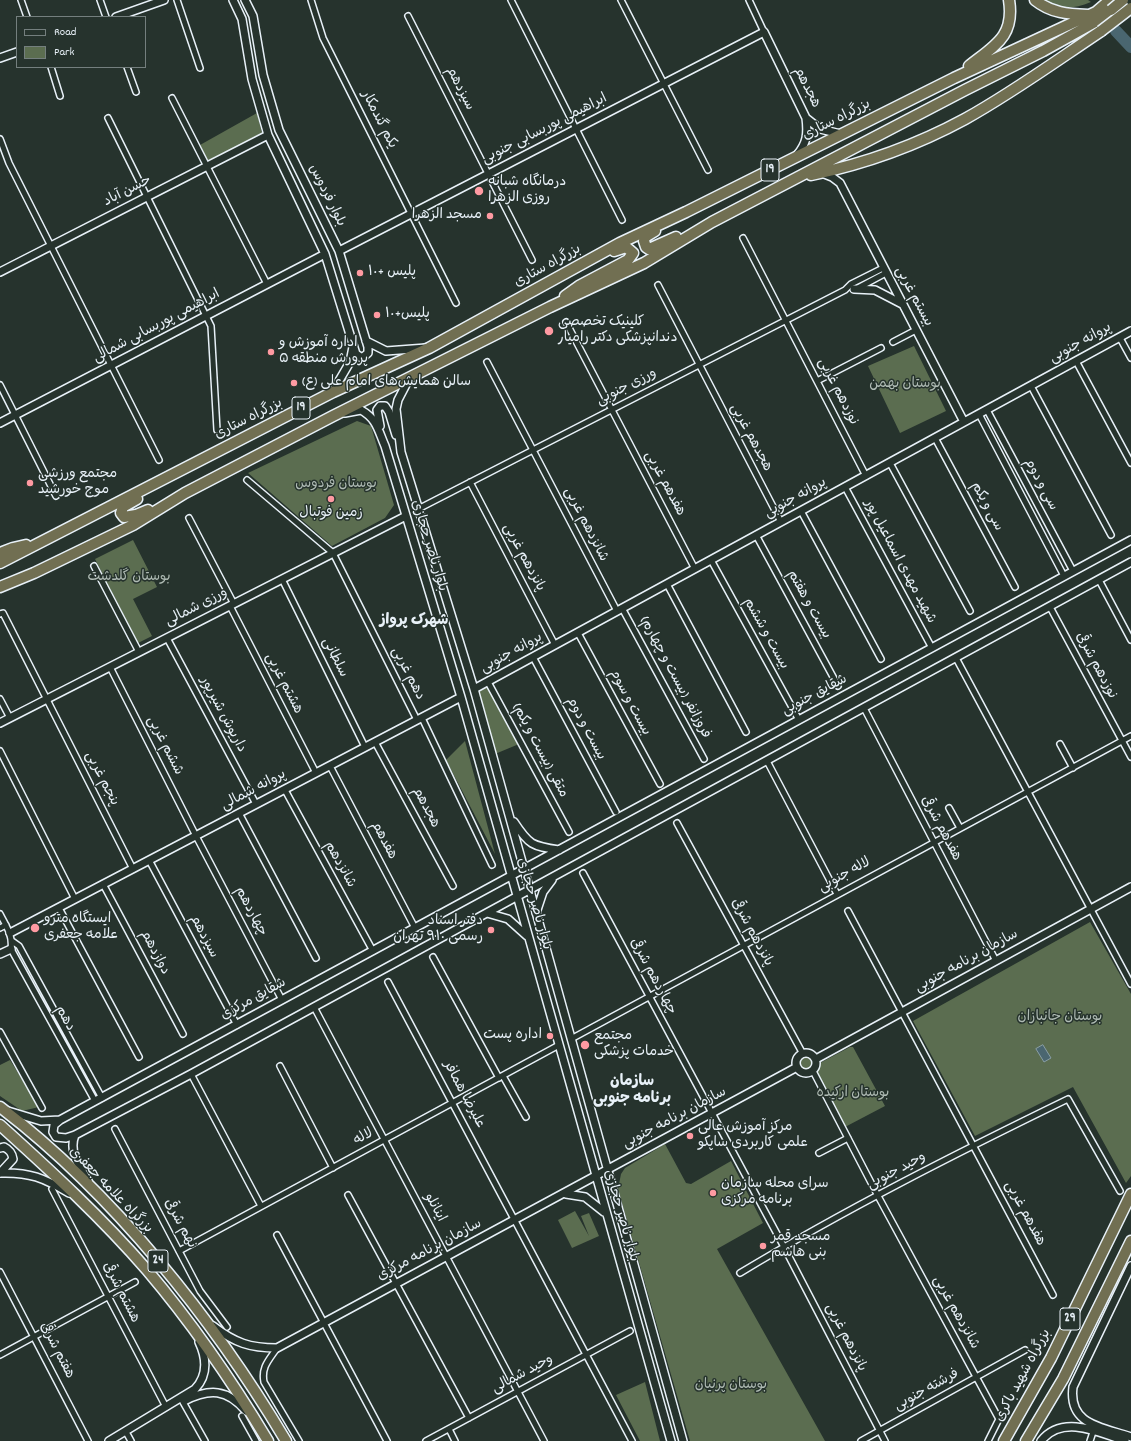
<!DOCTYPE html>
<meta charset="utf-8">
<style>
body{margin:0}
#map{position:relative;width:1131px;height:1441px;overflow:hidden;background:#26332d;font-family:Dekko,sans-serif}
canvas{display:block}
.legend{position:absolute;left:16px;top:16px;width:130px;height:52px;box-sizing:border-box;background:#26332d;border:1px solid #747f7e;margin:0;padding:5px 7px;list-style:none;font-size:12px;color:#e8f1f8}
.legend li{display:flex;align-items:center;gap:8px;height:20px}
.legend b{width:20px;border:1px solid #747f7e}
</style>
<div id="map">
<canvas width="1131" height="1441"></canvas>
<ul class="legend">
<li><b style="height:5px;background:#26332d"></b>Road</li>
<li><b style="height:11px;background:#5b6d50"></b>Park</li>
</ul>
</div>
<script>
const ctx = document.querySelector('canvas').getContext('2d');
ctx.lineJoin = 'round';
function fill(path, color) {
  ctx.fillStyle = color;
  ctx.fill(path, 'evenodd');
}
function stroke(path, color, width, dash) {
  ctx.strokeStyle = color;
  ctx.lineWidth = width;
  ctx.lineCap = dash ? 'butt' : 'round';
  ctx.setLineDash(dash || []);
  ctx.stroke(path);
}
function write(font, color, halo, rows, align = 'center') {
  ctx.font = font + ' Dekko,"Playpen Sans Arabic",sans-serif';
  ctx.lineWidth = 3;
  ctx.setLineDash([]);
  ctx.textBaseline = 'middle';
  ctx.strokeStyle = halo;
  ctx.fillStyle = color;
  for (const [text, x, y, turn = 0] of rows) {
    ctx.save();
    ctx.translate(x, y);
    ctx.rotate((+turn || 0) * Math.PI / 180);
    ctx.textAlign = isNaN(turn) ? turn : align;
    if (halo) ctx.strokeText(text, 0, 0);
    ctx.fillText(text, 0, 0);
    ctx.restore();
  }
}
fill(new Path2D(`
 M1043,0H1088L1091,2C1073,9 1059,11 1043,0Z
 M257,113L262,133L208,161L200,145Z
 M914,346L946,411L900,433L868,366Z
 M357,421L371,426L394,505L385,518L332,546L248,473Z
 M133,540L157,587L133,599L152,636L138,643L95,559Z
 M489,686L519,744L495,754L476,693Z
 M465,741L495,854L446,760Z
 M1090,922L1131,994V1176L1126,1183L1073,1087L975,1136L913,1021Z
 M850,1047H853L885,1106L845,1127L816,1072L820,1063Z
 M800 1063a6 6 0 1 1 12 0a6 6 0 1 1-12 0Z
 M10,1060L39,1107L22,1111L0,1096V1065Z
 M665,1144L686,1183L691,1184L731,1161L763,1223L717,1249L825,1441H690L618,1189L621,1174L625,1168Z
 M575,1211L589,1236L581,1216L589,1213L599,1236L572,1248L558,1220Z
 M645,1382L660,1441H640L616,1395Z`), '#5b6d50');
const water = new Path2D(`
 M1043,1045L1051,1058L1044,1062L1036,1049Z`);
fill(water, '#4a6670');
stroke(water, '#899ea6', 1);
stroke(new Path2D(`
 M1116,31L1131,47`), '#4a6670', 12);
const street = new Path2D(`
 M21,0L27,17
 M100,0L106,17
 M177,0L200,68
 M311,0L323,38L456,303
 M511,0L622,220
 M621,0L708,170
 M749,0L764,32
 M408,16L532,260
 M51,67L60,96
 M127,67L136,92
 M172,98L267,284
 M108,118L211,326L217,430
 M0,139L9,163L159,460
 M743,238L866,476
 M658,285L781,522
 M856,289L886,273
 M566,322L695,569
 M1120,338L1131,358
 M893,342L916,330
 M1076,361L1131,463
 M487,362L617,611
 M817,381L881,348
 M0,385L56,496
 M1031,386L1111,535
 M987,410L1073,571
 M979,414L1064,576
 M935,438L1015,587
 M890,463L970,611
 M247,480L333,553L417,720
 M470,482L555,645
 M845,487L932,648
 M420,508L845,290L851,284L883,268
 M801,511L881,659
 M189,518L234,604
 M756,535L838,686
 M711,560L799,720
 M94,566L139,652
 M282,579L365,747
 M1099,580L1131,640
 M667,584L746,732
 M230,606L316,773
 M1050,607L1131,757
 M622,608L704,759
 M0,614L3,613L133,869
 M578,633L660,784
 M167,638L256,804
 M533,657L616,812
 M956,658L1131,984
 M110,667L196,836L282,1000
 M488,682L569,832
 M0,699L10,718
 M864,708L996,961
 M422,718L492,865
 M375,742L453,886
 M1060,744L1073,768
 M0,751L75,899
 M767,761L837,894
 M330,766L415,928
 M285,790L373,951
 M949,808L960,828
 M239,813L316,958
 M677,823L803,1054
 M149,860L237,1025
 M583,873L784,1247L885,1441
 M103,884L183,1034
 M59,908L139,1057
 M848,911L1053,1295
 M0,914C6,926 13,935 11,949L95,1101
 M0,928L6,925
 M12,941L19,946L102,1098
 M433,957L499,1078
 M388,982L632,1441
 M314,1007L544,1441
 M0,1032L42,1108
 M571,1039L1131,736
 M280,1066L333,1168
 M813,1071L878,1196L999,1419L988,1441
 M191,1074L261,1206
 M503,1076L526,1117
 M115,1129L200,1291L227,1327
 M819,1153L848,1138
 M52,1189L166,1407
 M348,1195L469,1418
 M277,1235L387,1441
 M179,1251L559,1045
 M0,1272L88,1441
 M740,1273C846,1209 957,1153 1068,1099L1120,1191
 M277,1348C269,1360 261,1367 264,1382L299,1441
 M0,1355L135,1282
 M183,1402L205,1441
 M242,1416L256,1441
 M449,1429L455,1441
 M126,1432L131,1441
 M426,1441L630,1331
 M861,1441L1025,1350
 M1090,1441L1094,1429`);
const secondary = new Path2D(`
 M233,0L242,19L252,79L268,135L325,254L356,354L362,358L368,353V347L339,251L279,130L263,75L253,16L245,0
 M116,17L164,0
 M0,58L17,52
 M797,155C807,143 808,134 806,118
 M822,173L832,177L840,183L964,422
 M339,251L764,32L806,118L820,129L841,134
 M0,272L268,135
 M854,289L875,290L902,304
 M366,341L386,351L426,348
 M410,377L398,400L396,409L401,452L474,689L683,1441
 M333,391L350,362L353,347
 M345,413L361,410C377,419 378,430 385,446L461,697L671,1441
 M0,423L325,254
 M380,426L377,410L380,406H385L389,412L396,435
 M474,689L1131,331
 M0,723L406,516
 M514,822C529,845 532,846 559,850
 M487,913L508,919L527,936
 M536,913L543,892L552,880
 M10,933L461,697
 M0,954L11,949
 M796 1063a10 10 0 1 1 20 0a10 10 0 1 1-20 0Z
 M816,1059L1131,887
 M8,1111L41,1121L60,1120L1131,540
 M60,1120L54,1125L53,1132L56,1137L66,1138L75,1135L191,1074L1131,562
 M75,1135C68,1152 80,1167 88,1181
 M0,1148L4,1147C10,1150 12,1153 13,1159L0,1173
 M0,1173C30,1172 44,1178 69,1193
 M566,1194L585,1197L604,1212
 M1131,1266L1073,1387C1068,1425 1102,1427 1131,1437
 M213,1326C235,1343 250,1348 277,1348L797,1067
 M184,1401C210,1388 227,1389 246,1411
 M109,1441L195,1389C208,1375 207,1359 199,1342
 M1041,1441C1062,1414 1099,1432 1125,1441`);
const highway = new Path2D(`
 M1035,0C1051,13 1068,14 1088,15
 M969,66C994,46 1015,37 1009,0
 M811,175C864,164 917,145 965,119C1012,93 1056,61 1101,31
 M655,231L645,237L644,241L646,247L649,249L676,237
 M565,296L579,286L628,260L633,253L626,247L614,251
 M137,499L123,507L121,513L124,517L136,515L148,510
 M0,553L13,548L26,545
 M0,563L333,392L429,348L620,243L686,212L954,78L1096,12L1110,0
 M0,587L34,573L133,525L185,493L333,416L550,307L644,263L712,222L965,90L1043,51L1097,21L1111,10
 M0,1107C113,1193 214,1320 286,1441
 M0,1125C51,1171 102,1218 147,1270C192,1323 232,1381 268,1441
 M1004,1441L1051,1358L1131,1194
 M1026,1441L1063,1379L1131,1241`);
stroke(street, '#e8f1f8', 8);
stroke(secondary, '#e8f1f8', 10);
stroke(highway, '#e8f1f8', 13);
stroke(street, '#26332d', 5);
stroke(secondary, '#26332d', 7);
stroke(highway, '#716f52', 10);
stroke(new Path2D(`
 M1120,0L1131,13`), '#e8f1f8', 2);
const highwayBridge = new Path2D(`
 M1111,10L1123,0
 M1101,31L1131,8`);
stroke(highwayBridge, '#e8f1f8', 13, []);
stroke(highwayBridge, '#716f52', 10);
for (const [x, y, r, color] of [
 [479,191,5,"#ff9aa2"],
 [490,216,4,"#ff9aa2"],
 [360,273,4,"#ff9aa2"],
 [377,315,4,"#ff9aa2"],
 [549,331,5,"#ff9aa2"],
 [271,352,4,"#ff9aa2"],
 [294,383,4,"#ff9aa2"],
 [30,483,4,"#ff9aa2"],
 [331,499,4,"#ff9aa2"],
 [35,928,5,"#ff9aa2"],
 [491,930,4,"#ff9aa2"],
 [550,1036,4,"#ff9aa2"],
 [585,1045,5,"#ff9aa2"],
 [690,1136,4,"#ff9aa2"],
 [713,1193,4,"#ff9aa2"],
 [763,1246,4,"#ff9aa2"]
]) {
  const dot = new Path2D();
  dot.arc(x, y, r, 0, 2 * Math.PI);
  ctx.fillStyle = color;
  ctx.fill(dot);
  stroke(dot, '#26332d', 1.5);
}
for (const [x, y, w] of [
 [770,170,18],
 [301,408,18],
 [158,1261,20],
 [1070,1319,20]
]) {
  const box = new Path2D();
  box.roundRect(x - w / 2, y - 11, w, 22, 3);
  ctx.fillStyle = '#26332d';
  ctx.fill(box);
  stroke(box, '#e8f1f8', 1);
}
write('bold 13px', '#e8f1f8', null, [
 ["19",770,170],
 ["19",301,408],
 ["24",158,1261],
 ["29",1070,1319]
]);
write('14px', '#e8f1f8', '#26332d', [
 ["هجدهم",806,88,63],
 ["سیزدهم",459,89,63],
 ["یکم گندمکار",378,120,63],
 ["بزرگراه ستاری",837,121,-27],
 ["ابراهیمی پوربسابی جنوبی",545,130,-27],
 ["حسن آباد",128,192,-27],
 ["بلوار فردوس",326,196,64],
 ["بزرگراه ستاری",548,267,-29],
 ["بیستم غربی",913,297,62],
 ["ابراهیمی پوربسابی شمالی",157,327,-28],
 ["پروانه جنوبی",1081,344,-29],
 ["ورزی جنوبی",627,388,-27],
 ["نوزدهم غربی",837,392,63],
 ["بزرگراه ستاری",249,420,-27],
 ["هجدهم غربی",750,438,62],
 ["هفدهم غربی",664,484,62],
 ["سی و دوم",1040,485,62],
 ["پروانه جنوبی",796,499,-29],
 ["سی و یکم",986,507,62],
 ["شانزدهم غربی",585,525,63],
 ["بلوار ناصر حجازی",428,546,73],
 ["پانزدهم غربی",523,558,62],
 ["شهید مهدی اسماعیل پور",899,562,62],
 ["بیست و هفتم",808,605,61],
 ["ورزی شمالی",197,608,-27],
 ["بیست و ششم",765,634,61],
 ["پروانه جنوبی",512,654,-29],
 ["سلطانی",334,658,64],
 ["نوزدهم شرقی",1095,666,62],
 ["دهم غربی",407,674,63],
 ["فروزانفر (بیست و چهارم)",674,678,62],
 ["هشتم غربی",283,684,63],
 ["شقایق جنوبی",815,696,-28],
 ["بیست و سوم",629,703,62],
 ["داریوش شیرپور",222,715,62],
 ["بیست و دوم",585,729,62],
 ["ششم غربی",164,746,63],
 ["متقی (بیست و یکم)",539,751,62],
 ["پنجم غربی",101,779,63],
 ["پروانه شمالی",254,791,-28],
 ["هجدهم",425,808,62],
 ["هفدهم شرقی",940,829,62],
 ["هفدهم",383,841,62],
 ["شانزدهم",339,865,61],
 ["لاله جنوبی",845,876,-29],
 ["بلوار ناصر حجازی",533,904,74],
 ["چهاردهم",250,912,62],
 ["پانزدهم شرقی",751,933,62],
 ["سیزدهم",203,937,62],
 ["دوازدهم",154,953,62],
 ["سازمان برنامه جنوبی",967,962,-29],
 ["چهاردهم شرقی",652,977,62],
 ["شقایق مرکزی",254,1000,-29],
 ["دهم",64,1019,61],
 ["علیرضا همافر",463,1095,62],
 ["سازمان برنامه جنوبی",675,1119,-28],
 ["لاله",364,1138,-29],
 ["وحید جنوبی",897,1172,-28],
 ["بزرگراه علامه جعفری",110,1191,46],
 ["اینانلو",434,1208,62],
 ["هفدهم غربی",1024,1214,62],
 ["بلوار ناصر حجازی",620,1216,74],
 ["نهم شرقی",179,1224,62],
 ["سازمان برنامه مرکزی",430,1251,-28],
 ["هشتم شرقی",120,1293,63],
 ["شانزدهم غربی",955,1313,61],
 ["پانزدهم غربی",845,1338,63],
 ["هفتم شرقی",56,1351,63],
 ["وحید شمالی",523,1375,-28],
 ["بزرگراه شهید باکری",1024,1376,-62],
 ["فرشته جنوبی",927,1391,-29]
]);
write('14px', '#e8f1f8', '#26332d', [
 ["درمانگاه شبانه",488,183],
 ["روزی الزهرا",488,199],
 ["مسجد الزهرا",482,216,"right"],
 ["پلیس +۱۰",368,273],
 ["پلیس+١٠",385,315],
 ["کلینیک تخصصی",558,323],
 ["دندانپزشکی دکتر رامیار",558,339],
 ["اداره آموزش و",279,344],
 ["پرورش منطقه ۵",279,360],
 ["سالن همایش‌های امام علی (ع)",302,383],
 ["مجتمع ورزشی",38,475],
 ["موج خورشید",38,491],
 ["زمین فوتبال",331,514,"center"],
 ["ایستگاه مترو",44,920],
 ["علامه جعفری",44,936],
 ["دفتر اسناد",483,922,"right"],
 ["رسمی ۹۱۰ تهران",483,938,"right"],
 ["اداره پست",542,1036,"right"],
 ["مجتمع",594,1037],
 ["خدمات پزشکی",594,1053],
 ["مرکز آموزش عالی",698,1128],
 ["علمی کاربردی ساپکو",698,1144],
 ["سرای محله سازمان",721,1185],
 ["برنامه مرکزی",721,1201],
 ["مسجد قمر",771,1238],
 ["بنی هاشم",771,1254]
], 'left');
write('14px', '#b0bcb5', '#26332d', [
 ["بوستان بهمن",905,385],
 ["بوستان فردوس",336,485],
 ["بوستان گلدشت",129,578],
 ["بوستان جانبازان",1060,1018],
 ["بوستان ارکیده",853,1094],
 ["بوستان پرنیان",731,1386]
]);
write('bold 15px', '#e8f1f8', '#26332d', [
 ["شهرک پرواز",414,622],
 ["سازمان",632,1083],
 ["برنامه جنوبی",632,1100]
]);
</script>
